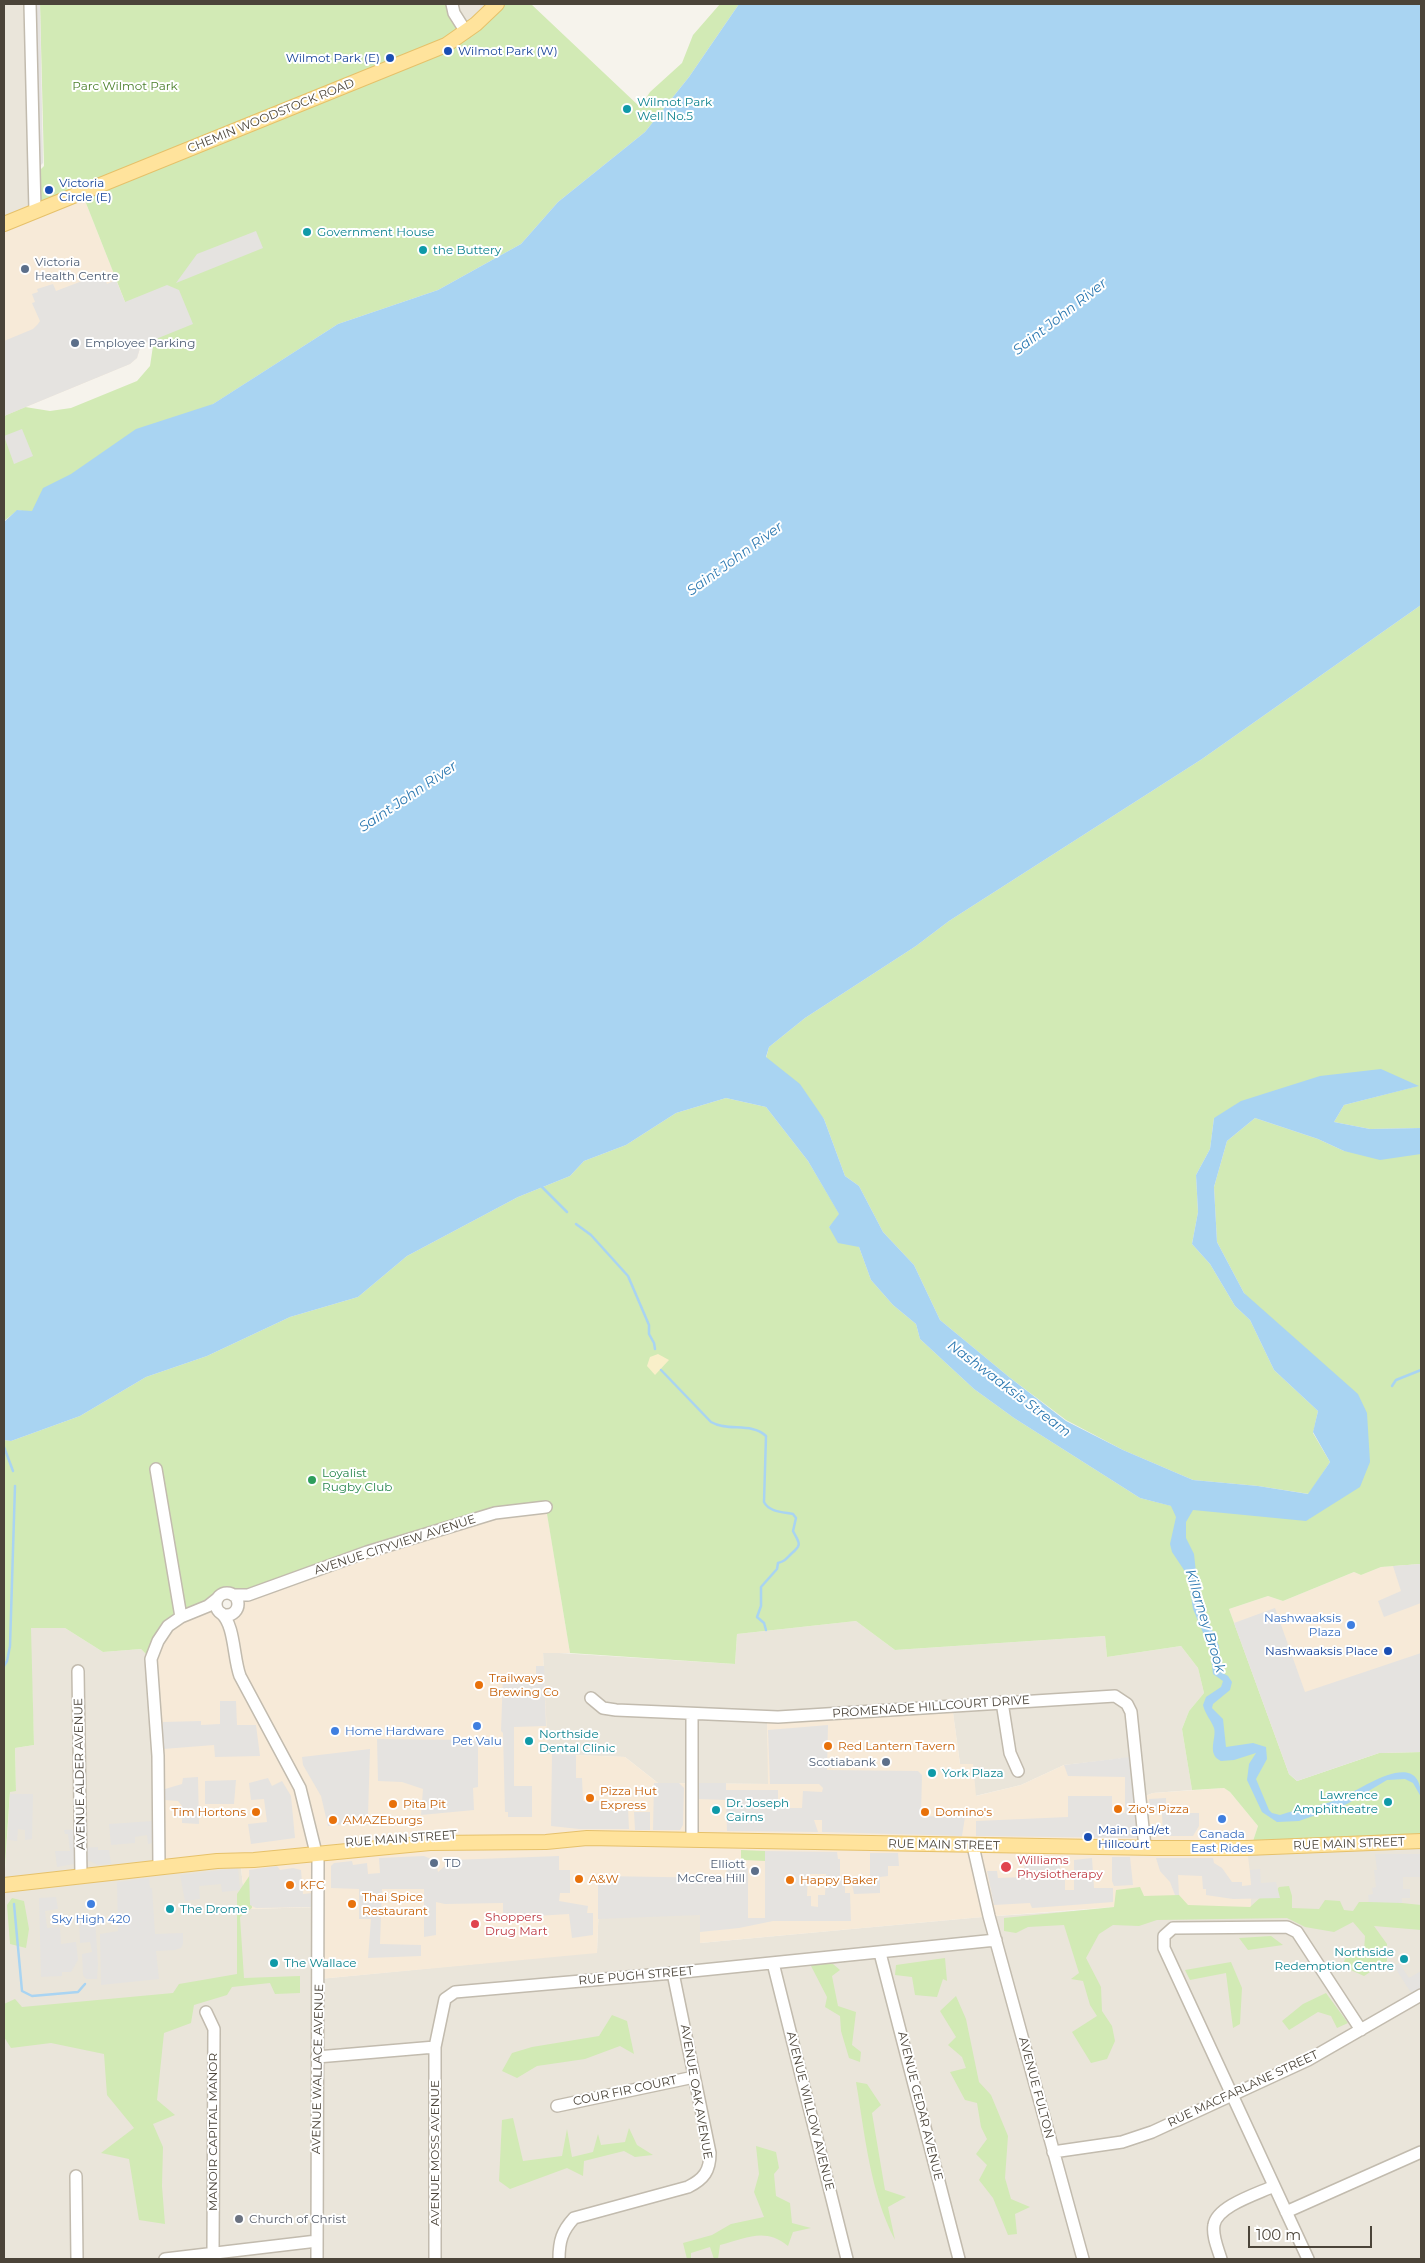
<!DOCTYPE html>
<style>
body{margin:0}
#map{position:relative;width:1425px;height:2263px;overflow:hidden;background:#f6f3ec;font-family:Montserrat,sans-serif}
canvas{display:block}
.frame{position:absolute;inset:0;border:5px solid #4b4439;pointer-events:none}
.scale{position:absolute;left:1248px;top:2226px;width:124px;height:22px;box-sizing:border-box;border:2px solid #4b4439;border-top:0;padding-left:6px;font-size:15px;line-height:18px;white-space:nowrap;color:#4b4439;-webkit-text-stroke:4px #fff;paint-order:stroke}
</style>
<div id="map">
<canvas width="1425" height="2263"></canvas>
<div class="frame"></div>
<div class="scale">100 m</div>
</div>
<script>
const ctx = document.querySelector('canvas').getContext('2d');
ctx.lineJoin = 'round';
function fill(path, color) {
  ctx.fillStyle = color;
  ctx.fill(path, 'evenodd');
}
function stroke(path, color, width, dash) {
  ctx.strokeStyle = color;
  ctx.lineWidth = width;
  ctx.lineCap = dash ? 'butt' : 'round';
  ctx.setLineDash(dash || []);
  ctx.stroke(path);
}
function write(font, color, halo, rows, align = 'center') {
  ctx.font = font + ' Montserrat,sans-serif';
  ctx.lineWidth = 4;
  ctx.setLineDash([]);
  ctx.textBaseline = 'middle';
  ctx.strokeStyle = halo;
  ctx.fillStyle = color;
  for (const [text, x, y, turn = 0] of rows) {
    ctx.save();
    ctx.translate(x, y);
    ctx.rotate((+turn || 0) * Math.PI / 180);
    ctx.textAlign = isNaN(turn) ? turn : align;
    if (halo) ctx.strokeText(text, 0, 0);
    ctx.fillText(text, 0, 0);
    ctx.restore();
  }
}
fill(new Path2D(`
 M4,4H30L35,211L4,223Z
 M452,4H497L466,32Z
 M856,1621L895,1650L1105,1636L1107,1657L1181,1646L1198,1668L1204,1693L1189,1711L1182,1729L1192,1790L1153,1793L1140,1798L1135,1757L1064,1765L1021,1785L975,1796L973,1764H960L952,1706L767,1717L769,1784L658,1783L625,1757L547,1754L543,1652L735,1664L737,1634Z
 M30,1628H65L103,1652L141,1649L151,1659L240,1860L246,1909L319,1907V1979L597,1952L599,1901L701,1902L700,1943L982,1917L1251,1899L1247,1848L1421,1841V2259H4V1885L10,1791H16L15,1748L34,1745Z`), '#eae5da');
fill(new Path2D(`
 M82,193L125,302L158,338L141,345L137,358L130,364L4,416V224Z
 M546,1507L570,1653H543L548,1754L625,1757L658,1783L768,1784L767,1717L952,1705L960,1764H973L976,1796L1021,1785L1064,1765L1136,1757L1140,1798L1153,1793L1224,1788L1230,1792L1258,1826L1251,1847L1247,1848L1251,1881V1907H1114L982,1917L700,1943V1902L599,1901L597,1953L319,1979V1907L246,1909L240,1860L159,1867L151,1659L168,1626L214,1608L231,1614L248,1595L495,1513Z
 M1421,1564V1752L1379,1753L1289,1774L1229,1609L1268,1596L1283,1601L1354,1572L1361,1575L1381,1567Z`), '#f7ead8');
fill(new Path2D(`
 M40,4H452L463,28L497,4H531L640,107L650,92L682,63L693,35L720,4H739L689,77L645,132L558,202L521,244L438,290L338,324L40,515L18,510L4,521V416L25,407L50,411L71,408L137,381L150,366L153,346L158,338L125,302L82,193L35,211L34,176L44,166Z
 M1421,605V1128L1370,1129L1334,1122L1344,1105L1418,1086L1214,1118L1210,1149L1196,1175L1198,1212L1192,1244L1210,1264L1235,1306L1250,1320L1274,1370L1318,1411L1313,1433L1330,1462L1309,1494L1258,1486L1193,1480L1123,1450L1066,1420L1009,1377L940,1320L914,1265L883,1232L859,1186L845,1176L824,1119L766,1058L769,1047L805,1018L916,946L949,921L1202,759Z
 M726,1098L766,1107L808,1161L840,1215L829,1227L859,1247L871,1280L893,1305L916,1324L920,1339L974,1389L1014,1418L1140,1498L1180,1508L1309,1519L1361,1445L1244,1293L1217,1242L1214,1187L1227,1141L1255,1118L1318,1139L1344,1151L1421,1154V1564L1381,1567L1361,1575L1354,1572L1283,1601L1268,1596L1229,1609L1289,1774L1297,1781L1379,1753L1421,1752V1841L1251,1847L1258,1826L1230,1792L1224,1788L1192,1790L1182,1729L1189,1711L1204,1693L1198,1668L1181,1646L1107,1657L1105,1636L895,1650L856,1621L737,1634L735,1664L570,1653L546,1508L495,1513L248,1595L224,1594L181,1617L151,1659L141,1649L103,1652L65,1628H31L34,1745L15,1748L16,1791L10,1792L4,1880V1440L11,1441L80,1416L146,1377L207,1356L290,1317L358,1297L407,1256L518,1197L570,1176L584,1161L626,1145L676,1113Z
 M741,1850L765,1851V1861L744,1860V1866H741Z
 M250,1875L252,1908L240,1917L244,1978L300,1976V1993L275,1994L270,1983L232,1987L227,1995L194,2005L191,2023L164,2033L157,2100L175,2115L153,2124L163,2147L162,2186L165,2224L139,2220L129,2159L101,2153L134,2128L107,2095L104,2054L51,2043L11,2048L4,2037V2004L15,1999L22,2007L173,1993L179,1984L237,1974V1894Z
 M1289,1886L1292,1896V1908L1319,1909L1325,1900L1340,1901L1344,1910L1353,1911L1359,1902H1369L1395,1895L1402,1903L1421,1905V1930L1374,1926L1387,1944V1961L1364,1976L1342,1966L1346,1957L1364,1951L1365,1936L1353,1922L1334,1932L1305,1927L1287,1918L1157,1920L1139,1926L1113,1925L1099,1934L1086,1958L1101,1987L1102,2011L1112,2026L1115,2041L1107,2059L1091,2063L1072,2032L1097,2016L1090,2005L1083,1981L1071,1979L1079,1973L1064,1925L1028,1927L1016,1933L1004,1931V1918L1114,1907L1116,1890L1140,1887L1144,1896L1179,1895L1188,1905L1250,1907L1261,1897L1273,1895L1279,1887Z
 M12,1898L24,1901L29,1929L26,1948L10,1944L7,1905Z
 M1271,1936L1283,1945L1248,1950L1239,1938Z
 M945,1958L947,1981L943,1979L937,1997L915,1995L912,1977L895,1975L896,1965Z
 M1231,1962L1242,1988L1240,2024L1233,2028L1226,1973L1190,1980L1185,1970Z
 M810,1964H833L840,1970L832,1976L838,2006L856,2012L852,2045L861,2052L860,2062L849,2058L841,2031L840,2016L825,2007L827,1997Z
 M1326,1993L1348,2023L1337,2028L1331,2016L1318,2012L1289,2030L1282,2021L1303,2004Z
 M956,1996L966,2019L979,2082L991,2095L1008,2136L1005,2178L1011,2199L1030,2207L1015,2214L1017,2234L1008,2235L993,2198L979,2180L987,2165L976,2154L987,2139L981,2127L977,2103L965,2100L950,2072L966,2068L962,2057L948,2045L956,2037L940,2011Z
 M612,2015L627,2021L634,2054L620,2046L585,2059L537,2066L517,2078L502,2071L512,2053L532,2047L599,2036Z
 M856,2082L867,2084L881,2105L872,2113L885,2190L906,2197L888,2207L895,2240C870,2192 865,2135 856,2082Z
 M513,2118L523,2161L562,2156L567,2129L572,2157L593,2152L598,2134L601,2145L625,2142L629,2128L637,2145L653,2155L635,2157L624,2151L584,2161L583,2176L567,2168L510,2189L499,2181L502,2120Z
 M756,2146L776,2152L779,2168L774,2174L776,2196L790,2203L792,2223L811,2228L793,2232L788,2246C765,2227 747,2238 720,2245L718,2259H714L710,2247L691,2253V2259H687L683,2243L712,2235L731,2224L764,2217L754,2192L759,2174Z`), '#d2eab5');
fill(new Path2D(`
 M658,1354L669,1360L655,1375L647,1366L650,1357Z`), '#f9efc9');
fill(new Path2D(`
 M30,4H40L43,163L37,169Z
 M256,231L263,248L176,283L197,254Z
 M103,273L107,284L116,280L125,302L167,285L179,290L193,324L141,345L137,358L130,364L4,416V341L33,329L38,324L40,321L32,303L35,302L32,294L38,292L37,289L53,284L56,291Z
 M22,429L33,456L14,464L4,436Z
 M1421,1564V1603L1384,1617L1378,1601L1401,1591L1393,1566Z
 M1275,1608L1305,1692L1421,1653V1752L1379,1753L1297,1781L1289,1774L1234,1623Z
 M536,1666H544L546,1726L514,1727V1786H532V1817H508V1812H505L503,1733L501,1731L503,1676L536,1675Z
 M220,1701H236L237,1725H256L260,1756L215,1757L214,1745L163,1749V1722L201,1721V1725L220,1724Z
 M828,1725L827,1770L918,1771L922,1775L921,1816L965,1817L962,1836L822,1832V1820H814L818,1832L727,1831L726,1800L698,1799V1783H726V1790H778V1808H802L803,1791L822,1792L823,1788L819,1784H770L768,1730Z
 M377,1739L478,1740V1787L473,1788L474,1810L421,1815L423,1789L402,1782L378,1781Z
 M370,1749L368,1816L359,1817V1822L328,1826L321,1796L303,1765L302,1757Z
 M552,1754L576,1755V1778H582L583,1801H606V1808H628L629,1829H579L551,1826Z
 M1130,1757L1139,1833L1136,1838L976,1836V1821L1068,1817V1796H1112V1813H1125V1777L1068,1776L1064,1765Z
 M198,1777L199,1824L182,1823V1806L178,1801L165,1800V1789L182,1784L183,1778Z
 M268,1778L272,1786L282,1781L291,1796L295,1838L251,1844L248,1824L267,1822L264,1799L251,1800L249,1783Z
 M236,1780L234,1804H205V1781Z
 M654,1783H679L684,1788L683,1825L680,1830H653Z
 M10,1794H33L32,1839L25,1840V1830L18,1829L17,1841L8,1840Z
 M1166,1798V1813H1199V1826L1193,1836H1163L1162,1812H1150L1149,1799Z
 M634,1812H650V1830H635Z
 M153,1821V1843L148,1844L147,1835L135,1837V1843L111,1845L109,1824Z
 M81,1829V1848L98,1847V1850H109L111,1864L98,1865L90,1861L57,1867L55,1851H70L68,1834H65L64,1830Z
 M765,1851L837,1852L838,1859H840V1877H849L850,1883L845,1884V1893H850L851,1921H773L739,1928L700,1932V1915L598,1919V1876L726,1878L727,1862L741,1863V1866L748,1868V1918H765ZM808,1874H826L825,1895H818V1907L811,1906V1896H807Z
 M870,1853H898L899,1866H888V1876L880,1877V1893L854,1894L851,1879L870,1878Z
 M1375,1854H1421V1877H1403V1889H1410V1898H1402V1903L1369,1902L1368,1895L1373,1894L1372,1888L1376,1887L1374,1870H1377Z
 M1020,1855L1037,1856L1040,1863L1060,1860V1871H1065V1890H1074V1860L1092,1858L1094,1888H1113V1902L1032,1908L1030,1903L994,1905L987,1871H997L998,1878L1025,1877L1024,1861H1020Z
 M424,1856L431,1859V1867H437L438,1872L452,1860L559,1856V1870H570V1893H560L559,1901L588,1906L587,1913H593V1935L572,1938L569,1914L503,1918V1903L445,1904L436,1902V1935L424,1937V1889H382L380,1944L421,1945V1956L368,1958L371,1919H359V1889L331,1888V1866L334,1863L352,1861L353,1865L367,1863L368,1874L380,1873L379,1858Z
 M1112,1857H1130L1133,1885L1114,1886L1112,1881Z
 M1156,1858H1213L1214,1863L1222,1868L1232,1882H1242V1886L1251,1885L1250,1870L1260,1869L1261,1883L1276,1882L1280,1898L1233,1899L1206,1895V1889H1203L1202,1876L1178,1875L1179,1895H1175L1170,1882L1160,1871Z
 M277,1866L280,1870L293,1868L301,1870L303,1894L312,1893V1907L256,1908L250,1905L249,1870Z
 M238,1868L240,1890L222,1892L221,1884L199,1886L200,1899L185,1901L180,1875Z
 M149,1878L150,1888H152L155,1934L183,1933V1944L181,1948L175,1950L156,1951L159,1979L101,1985L100,1934L118,1931L117,1882Z
 M56,1897L58,1909L45,1911L47,1928L60,1927L61,1944L76,1942L78,1960L71,1972H62V1976L41,1977L39,1898Z
 M95,1918L98,1965L97,1979H86L83,1975L82,1954L92,1952L90,1942L80,1943L79,1921Z
 M1399,1963L1409,1978L1421,1971V1995L1415,1999L1394,1966Z`), '#e5e3e0');
fill(new Path2D(`
 M739,4H1421V605L1202,759L949,921L916,946L805,1018L769,1047L766,1057L800,1084L824,1119L845,1176L859,1186L883,1232L914,1265L940,1320L1009,1377L1066,1421L1123,1450L1193,1480L1258,1486L1308,1494L1330,1462L1313,1432L1318,1411L1274,1370L1250,1320L1235,1306L1210,1264L1192,1244L1198,1212L1196,1175L1210,1149L1214,1118L1241,1101L1320,1076L1381,1069L1419,1086L1344,1105L1334,1122L1370,1129L1421,1128V1154L1380,1160L1344,1151L1318,1139L1255,1118L1227,1141L1214,1187L1217,1242L1244,1293L1358,1394L1367,1413L1370,1462L1360,1487L1306,1521L1193,1510L1186,1522V1538L1194,1554L1199,1600L1219,1646L1221,1672L1228,1676L1232,1682L1230,1690L1213,1704L1212,1708L1223,1719L1226,1747L1253,1743L1266,1747L1267,1759L1256,1779L1269,1810L1272,1813L1280,1815C1301,1808 1324,1806 1343,1797C1363,1788 1421,1746 1421,1797L1413,1783L1405,1779L1387,1780L1347,1804L1299,1821L1277,1822L1262,1812L1247,1780L1249,1764L1256,1753L1234,1760L1221,1761C1206,1754 1217,1738 1214,1728C1211,1720 1205,1714 1203,1705L1206,1697L1221,1687L1223,1681L1213,1674L1210,1649L1193,1609L1188,1576L1172,1552L1170,1544L1176,1517L1171,1506L1140,1498L1014,1418L974,1389L920,1339L916,1324L893,1305L871,1280L859,1247L838,1243L829,1227L839,1214L808,1161L766,1107L726,1098L676,1113L626,1145L584,1161L570,1176L518,1197L407,1256L358,1297L290,1317L207,1356L146,1377L80,1416L11,1441L4,1440V522L17,510L32,511L43,488L71,474L136,429L213,404L338,324L438,290L521,244L558,202L645,132L689,77Z`), '#a9d4f2');
stroke(new Path2D(`
 M542,1187L567,1212
 M576,1224L591,1235L628,1276L649,1325V1334L654,1343L655,1349
 M661,1370L711,1422C728,1432 751,1422 766,1436L764,1502C769,1512 783,1512 793,1514L796,1518L793,1531C799,1543 803,1544 791,1554C786,1559 785,1561 778,1563L777,1569L761,1587V1606L757,1617L764,1623L766,1630
 M1392,1386L1396,1380L1421,1370
 M4,1447L13,1471
 M4,1666L7,1661L10,1646L15,1486
 M14,1904L22,1991L32,1996L78,1992L85,1984`), '#a9d4f2', 2.5);
const minor = new Path2D(`
 M30,4L35,211
 M452,4L454,13L466,32
 M156,1469L181,1617
 M216 1604a11 11 0 1 1 22 0a11 11 0 1 1-22 0Z
 M233,1595H248L367,1552L495,1513L546,1507
 M221,1613C235,1625 233,1657 240,1676L300,1788L318,1861L317,2259
 M78,1671L81,1876
 M591,1698L603,1708L616,1710L778,1717L1115,1696L1127,1704L1131,1712L1145,1847
 M1002,1702L1010,1753L1018,1771
 M692,1715V1840
 M973,1846L989,1916L1083,2259
 M159,1867L158,1756L151,1659L158,1641L168,1626L181,1617L208,1606L218,1598
 M880,1953L959,2259
 M773,1963L847,2259
 M206,2012L214,2029L213,2253
 M435,2047V2259
 M317,2057L435,2047L445,1999L455,1992L673,1973L996,1940
 M557,2106L694,2077
 M1053,2152L1122,2142L1152,2132L1308,2060L1421,1995
 M76,2176L77,2259
 M1286,2212L1421,2152
 M165,2259L317,2241
 M559,2259C559,2241 562,2231 574,2218L688,2187C704,2179 710,2171 710,2153L673,1973
 M1221,2259C1218,2249 1212,2236 1214,2225C1217,2206 1257,2194 1274,2186
 M1308,2259L1164,1948V1936L1173,1928L1287,1927L1297,1932L1361,2030`);
const major = new Path2D(`
 M4,224L446,45L476,24L497,4
 M4,1885L217,1861L254,1860L430,1843L546,1842L587,1838L1156,1848H1247L1421,1841`);
stroke(minor, '#c2bbae', 14);
stroke(major, '#e6c16a', 16);
stroke(minor, '#fff', 11);
stroke(major, '#ffe39c', 14);
for (const [x, y, r, color] of [
 [448,51,5,"#1a4fb4"],
 [390,58,5,"#1a4fb4"],
 [627,109,5,"#0f9aa8"],
 [49,190,5,"#1a4fb4"],
 [307,232,5,"#0f9aa8"],
 [423,250,5,"#0f9aa8"],
 [25,269,5,"#5c6f8a"],
 [75,343,5,"#5c6f8a"],
 [312,1480,5,"#2e9e5b"],
 [1351,1625,5,"#3f7fe0"],
 [1388,1651,5,"#1a4fb4"],
 [479,1685,5,"#e8710a"],
 [477,1726,5,"#3f7fe0"],
 [335,1731,5,"#3f7fe0"],
 [529,1741,5,"#0f9aa8"],
 [828,1746,5,"#e8710a"],
 [886,1762,5,"#5c6f8a"],
 [932,1773,5,"#0f9aa8"],
 [590,1798,5,"#e8710a"],
 [1388,1802,5,"#0f9aa8"],
 [393,1804,5,"#e8710a"],
 [1118,1809,5,"#e8710a"],
 [716,1810,5,"#0f9aa8"],
 [256,1812,5,"#e8710a"],
 [925,1812,5,"#e8710a"],
 [1222,1819,5,"#3f7fe0"],
 [333,1820,5,"#e8710a"],
 [1088,1837,5,"#1a4fb4"],
 [434,1863,5,"#5c6f8a"],
 [1006,1867,6,"#e0444e"],
 [755,1871,5,"#5c6f8a"],
 [579,1879,5,"#e8710a"],
 [790,1880,5,"#e8710a"],
 [290,1885,5,"#e8710a"],
 [91,1904,5,"#3f7fe0"],
 [352,1904,5,"#e8710a"],
 [170,1909,5,"#0f9aa8"],
 [475,1924,5,"#e0444e"],
 [1404,1959,5,"#0f9aa8"],
 [274,1963,5,"#0f9aa8"],
 [239,2219,5,"#6b7280"]
]) {
  const dot = new Path2D();
  dot.arc(x, y, r, 0, 2 * Math.PI);
  ctx.fillStyle = color;
  ctx.fill(dot);
  stroke(dot, '#fff', 2);
}
write('12px', '#164399', '#fff', [
 ["Wilmot Park (W)",458,51],
 ["Wilmot Park (E)",380,58,"right"],
 ["Victoria",59,183],
 ["Circle (E)",59,197],
 ["Nashwaaksis Place",1378,1651,"right"],
 ["Main and/et",1098,1830],
 ["Hillcourt",1098,1844]
], 'left');
write('12px', '#4a7f2a', '#fff', [
 ["Parc Wilmot Park",125,86]
]);
write('12px', '#0d838f', '#fff', [
 ["Wilmot Park",637,102],
 ["Well No.5",637,116],
 ["Government House",317,232],
 ["the Buttery",433,250],
 ["Northside",539,1734],
 ["Dental Clinic",539,1748],
 ["York Plaza",942,1773],
 ["Lawrence",1378,1795,"right"],
 ["Amphitheatre",1378,1809,"right"],
 ["Dr. Joseph",726,1803],
 ["Cairns",726,1817],
 ["The Drome",180,1909],
 ["Northside",1394,1952,"right"],
 ["Redemption Centre",1394,1966,"right"],
 ["The Wallace",284,1963]
], 'left');
write('12px', '#4b4439', '#fff', [
 ["CHEMIN WOODSTOCK ROAD",271,116,-22],
 ["AVENUE CITYVIEW AVENUE",395,1545,-18],
 ["PROMENADE HILLCOURT DRIVE",931,1707,-4],
 ["AVENUE ALDER AVENUE",80,1774,-91],
 ["RUE MAIN STREET",401,1839,-4],
 ["RUE MAIN STREET",1349,1844,-2],
 ["RUE MAIN STREET",944,1845,1],
 ["RUE PUGH STREET",636,1976,-5],
 ["AVENUE WALLACE AVENUE",318,2069,-89],
 ["AVENUE FULTON",1036,2088,75],
 ["RUE MACFARLANE STREET",1243,2089,-25],
 ["COUR FIR COURT",625,2091,-12],
 ["AVENUE OAK AVENUE",696,2092,80],
 ["AVENUE CEDAR AVENUE",920,2106,76],
 ["AVENUE WILLOW AVENUE",810,2111,76],
 ["MANOIR CAPITAL MANOR",213,2132,-90],
 ["AVENUE MOSS AVENUE",435,2153,-90]
]);
write('12px', '#4e5e75', '#fff', [
 ["Victoria",35,262],
 ["Health Centre",35,276],
 ["Employee Parking",85,343],
 ["Scotiabank",876,1762,"right"],
 ["TD",444,1863],
 ["Elliott",745,1864,"right"],
 ["McCrea Hill",745,1878,"right"]
], 'left');
write('12px', '#27864d', '#fff', [
 ["Loyalist",322,1473],
 ["Rugby Club",322,1487]
], 'left');
write('12px', '#366cbe', '#fff', [
 ["Nashwaaksis",1341,1618,"right"],
 ["Plaza",1341,1632,"right"],
 ["Home Hardware",345,1731,"left"],
 ["Pet Valu",477,1741],
 ["Canada",1222,1834],
 ["East Rides",1222,1848],
 ["Sky High 420",91,1919]
]);
write('12px', '#c56008', '#fff', [
 ["Trailways",489,1678],
 ["Brewing Co",489,1692],
 ["Red Lantern Tavern",838,1746],
 ["Pizza Hut",600,1791],
 ["Express",600,1805],
 ["Pita Pit",403,1804],
 ["Zio's Pizza",1128,1809],
 ["Tim Hortons",246,1812,"right"],
 ["Domino's",935,1812],
 ["AMAZEburgs",343,1820],
 ["A&W",589,1879],
 ["Happy Baker",800,1880],
 ["KFC",300,1885],
 ["Thai Spice",362,1897],
 ["Restaurant",362,1911]
], 'left');
write('12px', '#be3a42', '#fff', [
 ["Williams",1017,1860],
 ["Physiotherapy",1017,1874],
 ["Shoppers",485,1917],
 ["Drug Mart",485,1931]
], 'left');
write('12px', '#5b616d', '#fff', [
 ["Church of Christ",249,2219]
], 'left');
write('italic 14px', '#2e7ab2', '#fff', [
 ["Saint John River",1060,317,-38],
 ["Saint John River",735,559,-36],
 ["Saint John River",408,797,-34],
 ["Nashwaaksis Stream",1009,1389,37],
 ["Killarney Brook",1205,1621,73]
]);
</script>
